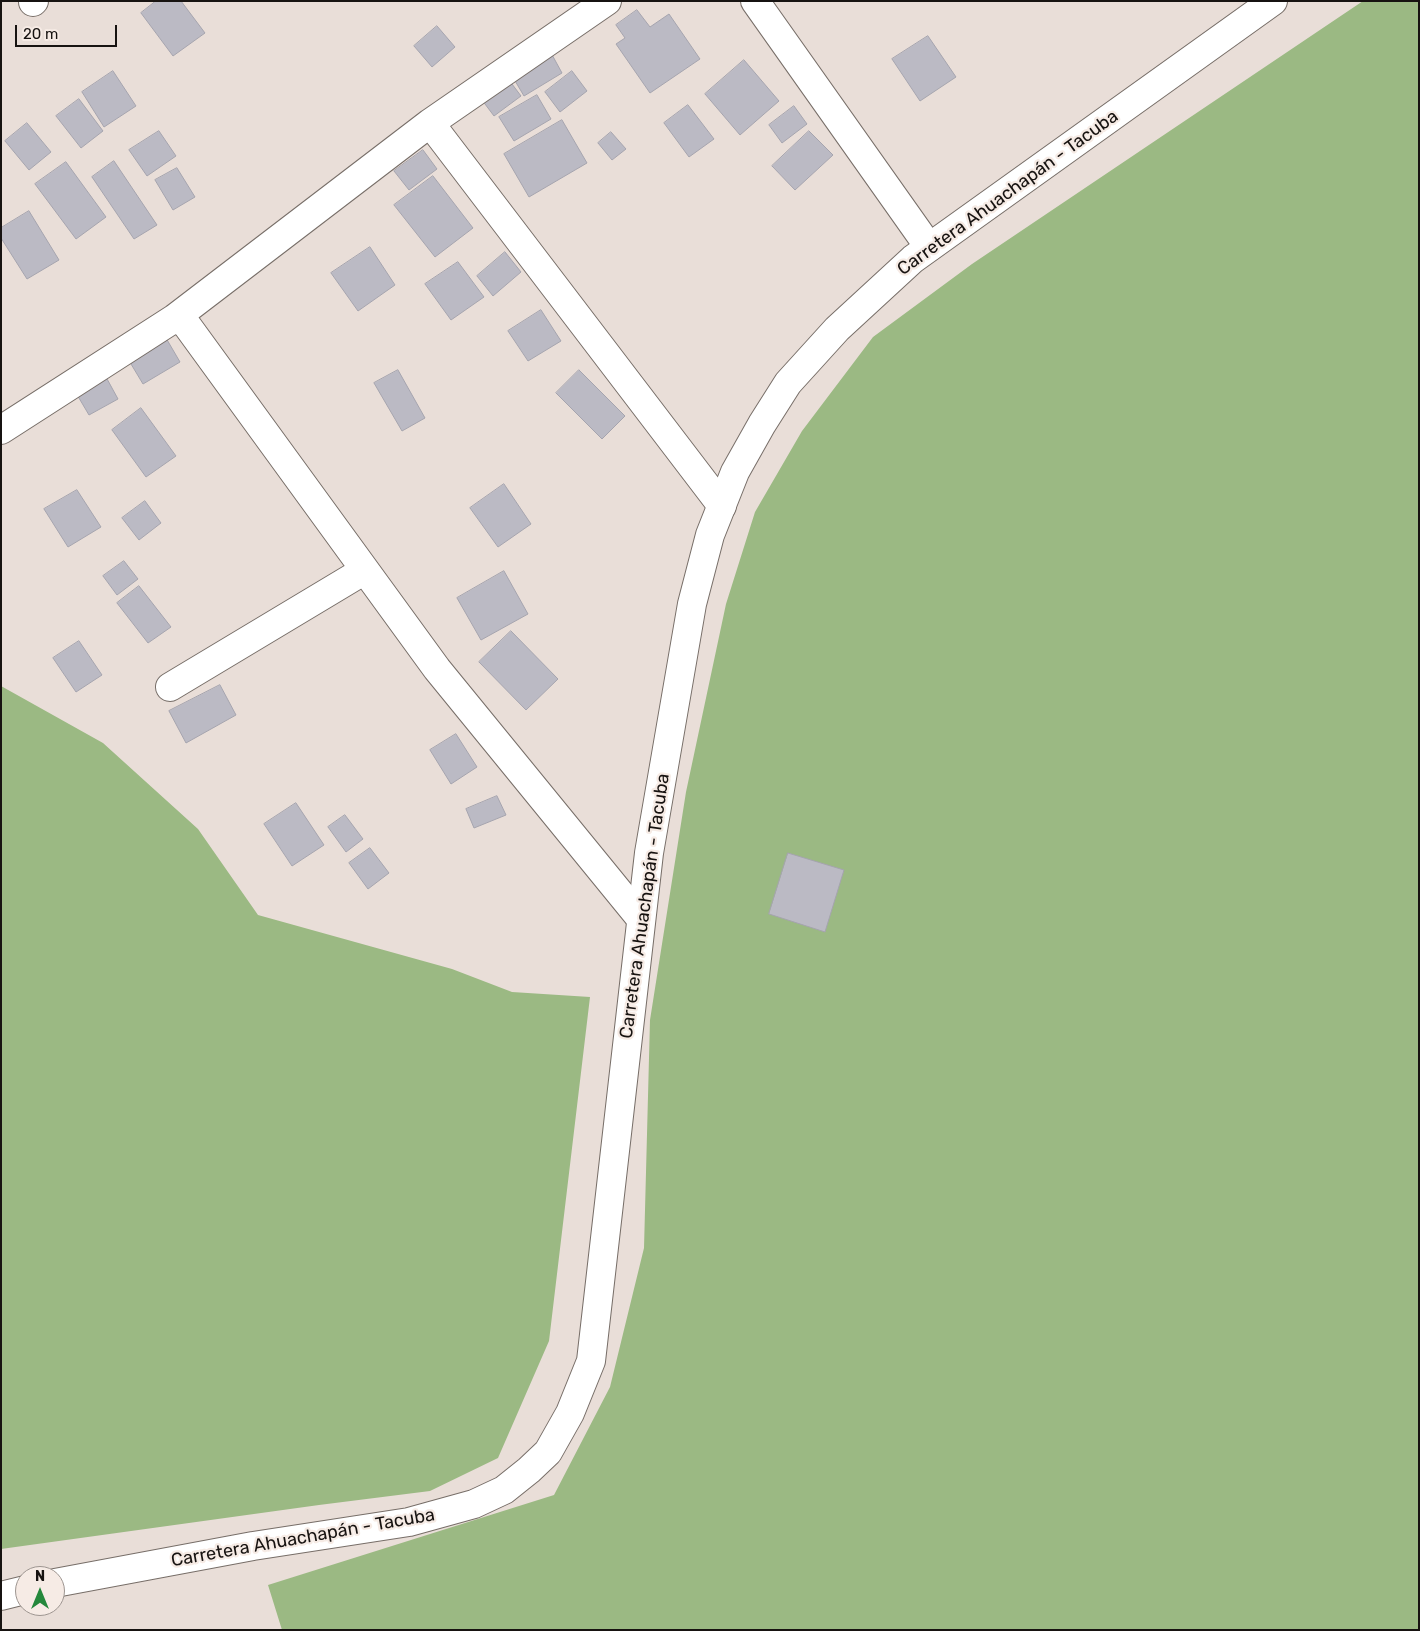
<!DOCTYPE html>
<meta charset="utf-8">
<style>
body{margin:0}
#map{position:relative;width:1420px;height:1631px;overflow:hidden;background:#e9ded8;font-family:Rubik,sans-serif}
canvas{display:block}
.frame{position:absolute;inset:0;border:2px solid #171311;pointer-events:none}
.north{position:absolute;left:15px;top:1566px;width:50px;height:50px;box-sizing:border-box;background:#f6ebe5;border:1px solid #9d9590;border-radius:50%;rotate:0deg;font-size:14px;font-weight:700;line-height:20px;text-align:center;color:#171311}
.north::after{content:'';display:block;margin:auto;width:18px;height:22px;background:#25883c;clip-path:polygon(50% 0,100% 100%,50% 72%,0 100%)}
.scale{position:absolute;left:15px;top:25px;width:102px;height:22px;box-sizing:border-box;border:2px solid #171311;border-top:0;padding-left:6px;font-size:15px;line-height:18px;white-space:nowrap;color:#171311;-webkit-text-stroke:4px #f6ebe5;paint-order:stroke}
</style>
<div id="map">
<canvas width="1420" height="1631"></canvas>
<div class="frame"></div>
<div class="north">N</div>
<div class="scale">20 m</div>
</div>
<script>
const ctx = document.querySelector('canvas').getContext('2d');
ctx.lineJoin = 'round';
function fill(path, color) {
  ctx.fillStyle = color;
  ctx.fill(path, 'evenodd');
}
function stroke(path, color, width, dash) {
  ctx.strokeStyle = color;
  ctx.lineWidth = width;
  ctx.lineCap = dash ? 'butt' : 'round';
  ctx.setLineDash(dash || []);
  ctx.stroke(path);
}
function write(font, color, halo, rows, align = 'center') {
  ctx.font = font + ' Rubik,sans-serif';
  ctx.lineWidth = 4.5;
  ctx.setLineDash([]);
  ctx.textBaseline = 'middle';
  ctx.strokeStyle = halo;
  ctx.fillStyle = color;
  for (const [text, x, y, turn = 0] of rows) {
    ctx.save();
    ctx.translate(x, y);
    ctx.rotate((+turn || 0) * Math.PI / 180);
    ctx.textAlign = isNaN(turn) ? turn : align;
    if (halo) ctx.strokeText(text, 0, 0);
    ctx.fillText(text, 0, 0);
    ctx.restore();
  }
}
fill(new Path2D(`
 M1363,1H1419V1630H282L268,1585L554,1495L610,1387L644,1248L650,1020L686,792L726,604L755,512L802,431L873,337L972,264Z
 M1,686L103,743L198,829L258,915L452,969L512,992L590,997L549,1341L498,1458L430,1491L319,1505L1,1549Z`), '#9bb983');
const building = new Path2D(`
 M156,1H181L205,33L173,56L141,13Z
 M637,10L650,27L669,14L700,59L650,93L616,44L625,38L616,25Z
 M437,26L455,47L432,67L414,46Z
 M928,36L956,77L920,101L892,59Z
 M550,51L562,73L524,96L511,74Z
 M744,60L779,101L740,135L705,94Z
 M113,71L136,106L104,127L82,92Z
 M572,71L587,91L560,112L545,92Z
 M509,80L521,96L494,116L482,100Z
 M537,95L551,119L514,141L499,117Z
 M79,99L103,131L81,148L56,116Z
 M688,105L714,139L689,157L664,123Z
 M794,106L807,124L782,143L769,125Z
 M562,120L587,163L529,197L504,154Z
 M27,123L51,152L29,170L5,141Z
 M159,131L176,156L147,176L129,150Z
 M809,131L833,155L795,190L772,166Z
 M611,132L626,149L612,160L598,143Z
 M423,150L437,169L409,190L394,171Z
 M114,161L157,225L134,239L92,177Z
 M66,162L106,217L76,239L35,184Z
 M177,168L195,197L173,210L155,180Z
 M433,176L473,228L435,257L394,205Z
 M29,211L59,260L27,279L1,238V228Z
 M370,247L395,285L358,311L331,273Z
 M505,252L521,272L493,296L477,276Z
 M458,262L484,297L451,320L425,284Z
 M541,310L561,341L528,361L508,331Z
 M166,338L180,362L143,384L128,359Z
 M398,370L425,418L402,431L374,383Z
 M579,370L625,416L602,439L556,393Z
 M106,377L118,399L89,415L76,393Z
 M141,408L176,456L146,477L112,430Z
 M504,484L531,524L498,547L470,508Z
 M77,490L101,527L68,547L44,509Z
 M145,501L161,523L139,540L122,518Z
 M124,561L138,579L117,595L103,576Z
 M504,571L528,614L481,640L457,598Z
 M139,586L171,627L148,643L117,603Z
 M511,631L558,679L526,710L479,662Z
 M79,641L102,675L76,692L53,658Z
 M220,685L236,715L186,743L169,711Z
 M456,734L477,767L451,784L430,750Z
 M497,796L506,815L474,828L466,809Z
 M296,803L324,845L292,866L264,824Z
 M345,815L363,839L346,852L328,827Z
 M370,848L389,873L368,889L349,863Z
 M788,853L844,870L825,932L769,914Z`);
fill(building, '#bbbac4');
stroke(building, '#a5a4ae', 1);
const minor = new Path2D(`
 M755,1L929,247
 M33,2L34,1
 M430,123L607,1
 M175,318L430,123L722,506
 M1,430L175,318L186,324L437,669L641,919
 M170,687L365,570`);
const tertiary = new Path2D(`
 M55,1583L253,1546L409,1522L474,1504L504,1490L529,1470L548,1452L570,1413L591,1361L649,853L692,604L710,535L735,472L762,424L788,383L837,329L913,259L1273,1
 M1,1596L25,1590`);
stroke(minor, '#776e68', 30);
stroke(tertiary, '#776e68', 30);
stroke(minor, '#fff', 28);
stroke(tertiary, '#fff', 28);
write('18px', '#171311', '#f6ebe5', [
 ["Carretera Ahuachapán - Tacuba",1008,193,-36],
 ["Carretera Ahuachapán - Tacuba",645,906,-82],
 ["Carretera Ahuachapán - Tacuba",303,1538,-10]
]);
</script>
